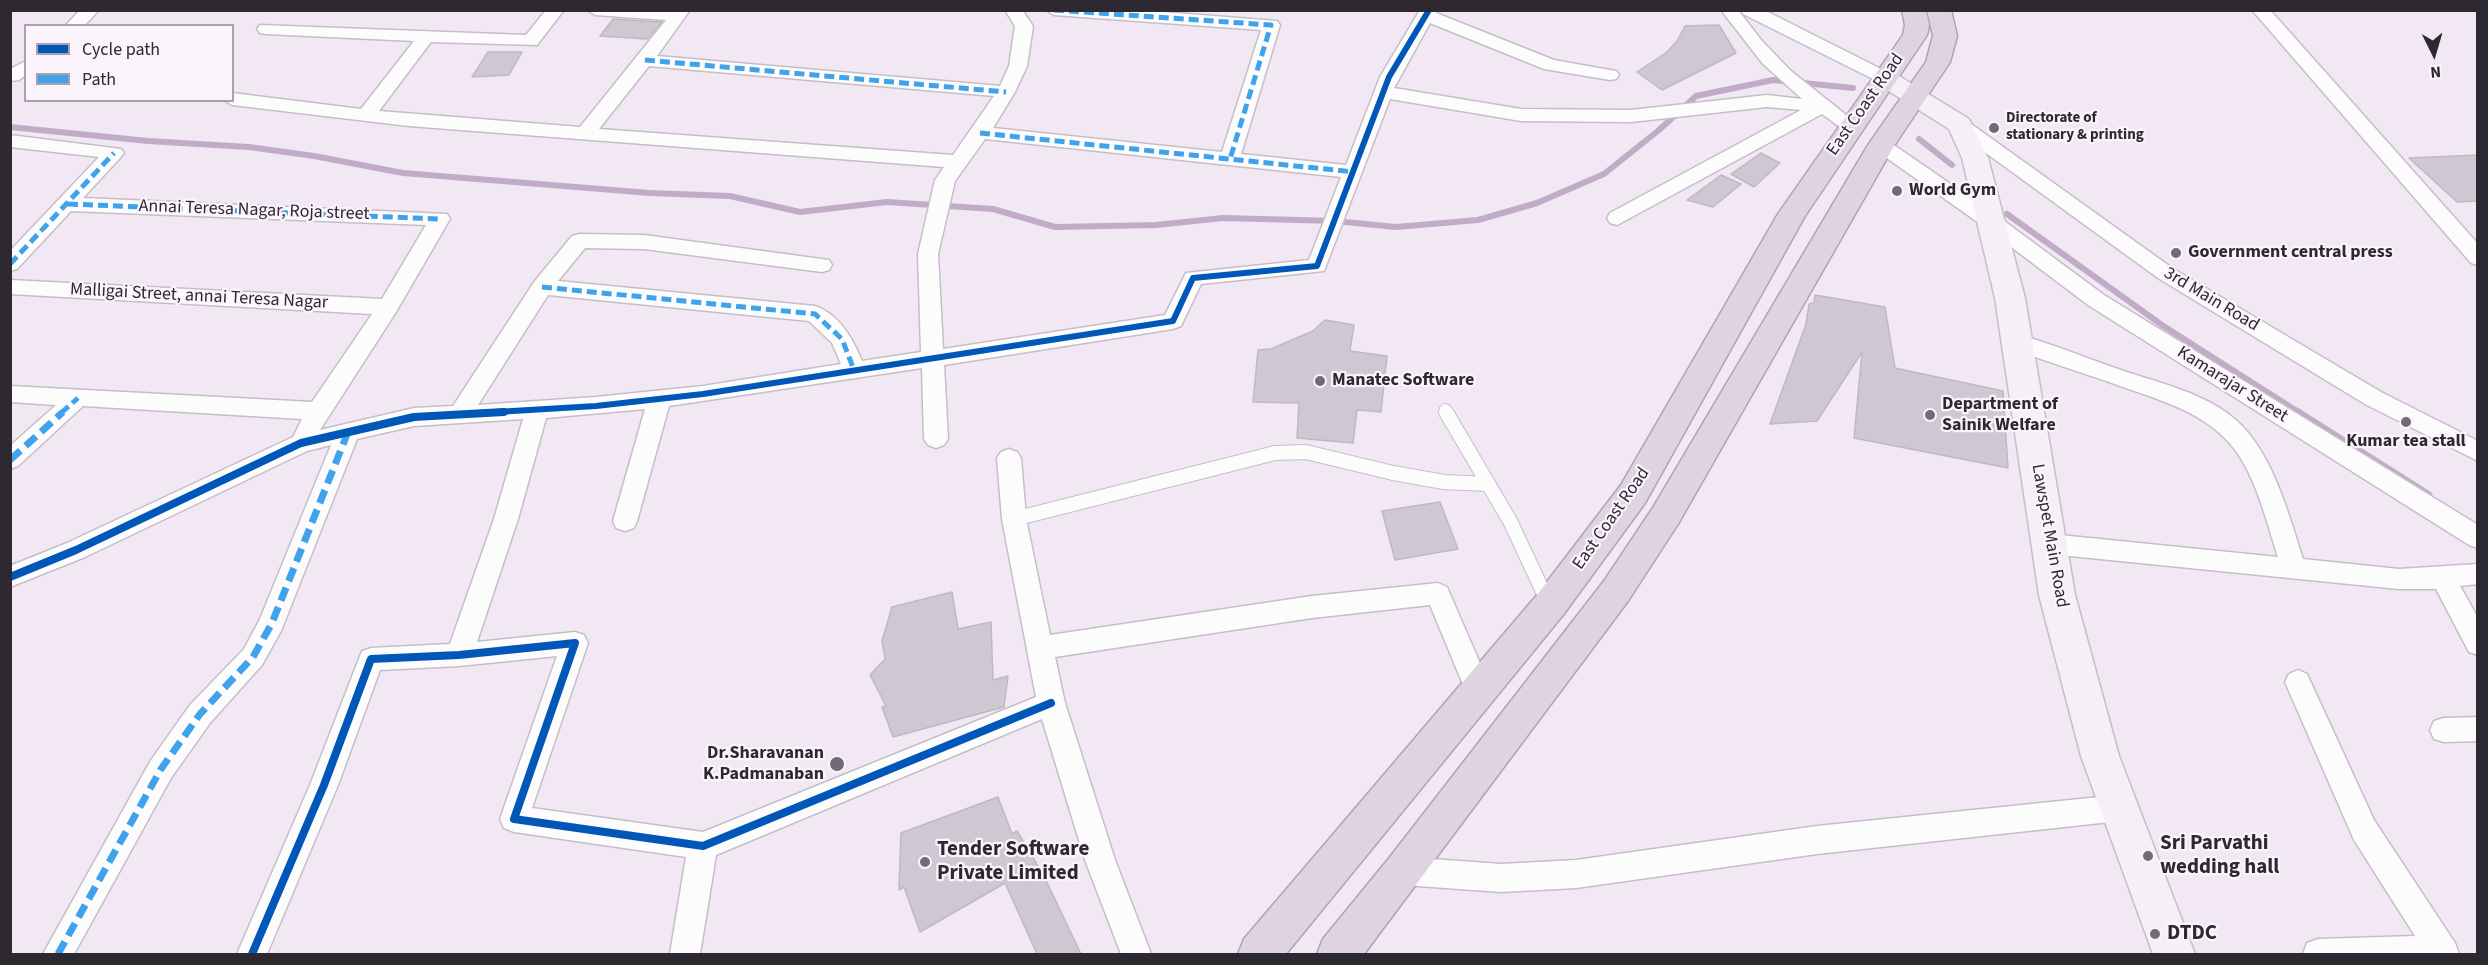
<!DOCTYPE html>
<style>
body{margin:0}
#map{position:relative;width:2488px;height:965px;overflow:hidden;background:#f1e8f4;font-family:"Source Sans 3",sans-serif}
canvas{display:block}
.frame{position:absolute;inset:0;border:12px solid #2e2830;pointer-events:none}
.legend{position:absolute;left:24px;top:24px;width:210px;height:78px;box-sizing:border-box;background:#fbf4fd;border:2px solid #a9a2ab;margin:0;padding:8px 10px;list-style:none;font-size:18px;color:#2e2830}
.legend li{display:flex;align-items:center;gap:12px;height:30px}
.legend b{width:30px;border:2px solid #a9a2ab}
.north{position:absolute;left:2404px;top:24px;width:60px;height:60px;-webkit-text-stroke:4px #fbf4fd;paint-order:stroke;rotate:175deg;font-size:16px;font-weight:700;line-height:24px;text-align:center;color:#2e2830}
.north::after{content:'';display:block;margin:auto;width:21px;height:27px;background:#2e2830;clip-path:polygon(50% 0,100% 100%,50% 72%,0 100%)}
</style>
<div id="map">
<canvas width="2488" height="965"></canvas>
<div class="frame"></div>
<ul class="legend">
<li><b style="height:8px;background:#0057b8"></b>Cycle path</li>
<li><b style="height:8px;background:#3ea3eb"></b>Path</li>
</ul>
<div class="north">N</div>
</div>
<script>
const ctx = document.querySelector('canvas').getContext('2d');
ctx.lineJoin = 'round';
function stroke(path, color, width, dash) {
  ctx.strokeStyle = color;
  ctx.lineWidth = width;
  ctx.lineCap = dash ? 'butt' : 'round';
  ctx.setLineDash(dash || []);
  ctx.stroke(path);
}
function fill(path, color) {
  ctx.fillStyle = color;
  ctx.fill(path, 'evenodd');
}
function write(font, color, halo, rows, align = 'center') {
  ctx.font = font + ' "Source Sans 3",sans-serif';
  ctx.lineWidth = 4.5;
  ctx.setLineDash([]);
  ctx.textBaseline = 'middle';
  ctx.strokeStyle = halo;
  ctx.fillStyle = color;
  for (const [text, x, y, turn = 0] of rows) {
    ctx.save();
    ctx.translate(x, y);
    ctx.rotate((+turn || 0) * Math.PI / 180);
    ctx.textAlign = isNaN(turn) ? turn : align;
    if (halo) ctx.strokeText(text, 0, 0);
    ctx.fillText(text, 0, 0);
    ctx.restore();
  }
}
stroke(new Path2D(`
 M10,127L148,141L249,147L314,156L403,173L650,193L730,196L800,212L887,202L993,209L1055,227L1156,225L1223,218L1335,221L1396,227L1478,220L1537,203L1604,174L1659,130L1696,96L1773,80L1853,88
 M1919,139L1952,165
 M2007,214L2162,325L2300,413`), '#c1abc6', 6);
stroke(new Path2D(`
 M2297,412L2428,495`), '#c1abc6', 8);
const building = new Path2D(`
 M613,19L662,22L647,39L600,36Z
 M1719,25L1736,53L1662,90L1637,72L1667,52L1677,41L1685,26Z
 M488,52H522L509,75L472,77Z
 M1761,153L1780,163L1754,187L1731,174Z
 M2478,155V201L2457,202L2409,158Z
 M1721,175L1741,184L1713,207L1687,200Z
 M1815,295L1885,307L1895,368L2003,391L2008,468L1854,438L1862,352L1817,421L1770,424L1806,324L1809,304L1814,303Z
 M1325,320L1354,325L1350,351L1387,356L1381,412L1357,410L1353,443L1297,438L1299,403L1253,402L1258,350L1271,349L1313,331Z
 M1440,502L1458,549L1395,560L1382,511Z
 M952,592L958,629L991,622L993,680L1008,676L1004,707L893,737L882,707L886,706L870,675L885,659L882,641L892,607Z
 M998,797L1012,834L1017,831L1044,876L1081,954H1037L1005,883L920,932L904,887L899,890L901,833Z`);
fill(building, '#cfc8d2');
stroke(building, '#c0b8c1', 1.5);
const laneFar1 = new Path2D(`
 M1445,409L1447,413`);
const lane = new Path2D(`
 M1446,412L1510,521L1548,602
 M1014,519L1275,453L1306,452L1393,473L1444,482L1488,484`);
const street = new Path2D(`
 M80,10H99L84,26H65Z
 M546,10H564L537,45L431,42L379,111L580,127L666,20L595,15L587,10H690L657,56L1000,86L1009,66L1015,26L1005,10H1022L1033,26L1027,66L1015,92L993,128L1222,152L1261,30L1054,15L1046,10H1137L1277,21L1280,25L1241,154L1346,165L1380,77L1420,10H1437L1436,13L1554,60L1610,70L1616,71L1619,75L1616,79L1610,80L1544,69L1430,23L1394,88L1521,109L1631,110L1767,95L1802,99L1763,64L1721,10H1738L1762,41L1791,71L1860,126L1858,130H1844L1822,114L1617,225L1610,223L1607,218L1610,213L1801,110L1767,107L1631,122L1521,121L1390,99L1324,271L1201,284L1181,326L1173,329L944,365L948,439L944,445L936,448L928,445L924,439L922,368L669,406L637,521L634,528L625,531L616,528L613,521L645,409L546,418L518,519L477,642L575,632L584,635L588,643L532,808L703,832L1036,697L1002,519L997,458L1001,452L1009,449L1017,452L1021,458L1026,519L1050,635L1312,596L1438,583L1447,587L1492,691L1489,699L1479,703L1469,699L1430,605L1312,618L1055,657L1065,703L1115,860L1151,954H1121L1085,860L1042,719L716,855L700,954H670L686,857L514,832L504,828L500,819L557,656L459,666L380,670L338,785L267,954H237L310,785L362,651L371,648L450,644L494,519L523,419L414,426L357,439L281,631L262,665L210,723L171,778L74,954H43L151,760L190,705L244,649L260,619L331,445L307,451L85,557L10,587V566L67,543L293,437L302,419L83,406L18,466L10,469V446L56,405L10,402V386L312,402L372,314L10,294V280L382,299L426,225L71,211L17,269L10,271V251L99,157L10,147V135L121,149L124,153L121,157L83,198L447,214L450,219L396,312L320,430L414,408L453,406L534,282L572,236L579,234L644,235L829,260L832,265L829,270L822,272L644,249L585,248L558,281L815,306C839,314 853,339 862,361L921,352L918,254L935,180L944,167L409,126L232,105L224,100H232V93L361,109L414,41L266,34L260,33L257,29L260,25L526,35ZM649,66L994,96L953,155L599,129ZM985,139L1341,177L1309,260L1186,273L1165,315L943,349L938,254L955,181ZM548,295L809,321L832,343L841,364L703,386L596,397L478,405Z
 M1741,10H1764L1891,74L1894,78L1891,82H1879L1743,14Z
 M2252,10H2270L2478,244V265L2471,263Z
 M26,61V75L19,80L10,81V69Z
 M1960,119L1967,121L2172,268L2381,392L2478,441V461L2365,404L2158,278L1953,129L1951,125L1953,121Z
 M1881,139L1888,141L2000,218L2104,295L2478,525V548L2469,545L2088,305L1986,228L1874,149L1871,145L1874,141Z
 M2017,334C2052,344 2086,358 2121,370C2159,383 2206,393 2237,421C2272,452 2289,515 2303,559L2399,569L2478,564V584L2460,586L2478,618V655L2469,652L2436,589H2399L2050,554L2041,551L2038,544L2041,537L2050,534L2278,557C2267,523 2258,484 2238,454C2209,411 2155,399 2109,382C2075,371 2042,359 2009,348L2006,342L2009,336Z
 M2298,670L2307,674L2374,820L2455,943L2459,954H2303L2307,943L2318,939L2415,936L2354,840L2285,682L2289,674Z
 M2478,717V741L2444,742L2434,739L2430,730L2434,721L2444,718Z
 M2119,795L2129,799L2133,808L2129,817L2119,821L1817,854L1576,888L1501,892L1404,885L1394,881L1389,871L1394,861L1404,857L1501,864L1576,860L1817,826Z`);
const secondary = new Path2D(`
 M1885,70L1894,73L1969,119L1988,158L2025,298L2075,595L2119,756L2195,954H2153L2081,756L2039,595L1995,298L1962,158L1949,129L1876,83L1872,78L1876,73Z`);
const highway = new Path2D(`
 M1902,10H1926L1929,25L1927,35L1805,216L1645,503L1563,615L1286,954H1238L1244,939L1537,595L1621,485L1778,214L1903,35L1905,25Z
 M1927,10H1951L1957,36L1950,62L1894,146L1678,524L1628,601L1364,954H1317L1323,939L1390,857L1604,581L1654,506L1868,145L1926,62L1933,36Z`);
stroke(laneFar1, '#c5bec7', 12);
stroke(lane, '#c5bec7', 16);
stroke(street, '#c5bec7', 3);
stroke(secondary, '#c5bec7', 3);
stroke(highway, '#b1a2b5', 3);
stroke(laneFar1, '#fdfcfd', 10);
stroke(lane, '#fdfcfd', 14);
fill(street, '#fdfcfd');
fill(secondary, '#f4f0f6');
fill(highway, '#dfd3e2');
stroke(new Path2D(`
 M1054,10L1271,25L1230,159
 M645,60L1006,92
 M980,133L1354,172
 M68,204L440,219
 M10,264L114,153
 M542,287L815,314L842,339L854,370
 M61,413L78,398`), '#3ea3eb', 5, [10, 5]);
stroke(new Path2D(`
 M10,460L63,412
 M58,954L161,769L200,714L253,657L272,623L348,432`), '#3ea3eb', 7, [14, 7]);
stroke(new Path2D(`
 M479,413L596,406L703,394L1173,321L1193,278L1317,266L1389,77L1429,10`), '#0057b8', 6);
stroke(new Path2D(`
 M10,577L76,550L301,443L414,417L504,412
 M252,954L324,785L371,659L459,655L575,643L514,819L703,846L1051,703`), '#0057b8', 8);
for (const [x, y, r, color] of [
 [1994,128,6,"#726b75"],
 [1897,191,6,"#726b75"],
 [2176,253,6,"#726b75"],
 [1320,381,6,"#726b75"],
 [1930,415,6,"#726b75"],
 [2406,422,6,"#726b75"],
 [837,764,8,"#726b75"],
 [2148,856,6,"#726b75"],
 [925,862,6,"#726b75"],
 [2155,934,6,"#726b75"]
]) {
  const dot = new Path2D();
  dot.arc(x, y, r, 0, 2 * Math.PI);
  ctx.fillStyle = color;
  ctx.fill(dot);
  stroke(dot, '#fbf4fd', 2);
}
write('bold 15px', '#2e2830', '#fbf4fd', [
 ["Directorate of",2006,119],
 ["stationary & printing",2006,136]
], 'left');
write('18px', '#2e2830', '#fbf4fd', [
 ["East Coast Road",1866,105,-55],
 ["Annai Teresa Nagar, Roja street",254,211,2],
 ["Malligai Street, annai Teresa Nagar",199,297,3],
 ["3rd Main Road",2211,300,31],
 ["Kamarajar Street",2232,385,32],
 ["East Coast Road",1612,519,-55],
 ["Lawspet Main Road",2049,536,80]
]);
write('bold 18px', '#2e2830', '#fbf4fd', [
 ["World Gym",1909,191],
 ["Government central press",2188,253],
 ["Manatec Software",1332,381],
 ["Department of",1942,405],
 ["Sainik Welfare",1942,426],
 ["Kumar tea stall",2406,442,"center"],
 ["Dr.Sharavanan",824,754,"right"],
 ["K.Padmanaban",824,775,"right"]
], 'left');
write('bold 21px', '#2e2830', '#fbf4fd', [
 ["Sri Parvathi",2160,844],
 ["wedding hall",2160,868],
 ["Tender Software",937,850],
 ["Private Limited",937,874],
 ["DTDC",2167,934]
], 'left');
</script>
